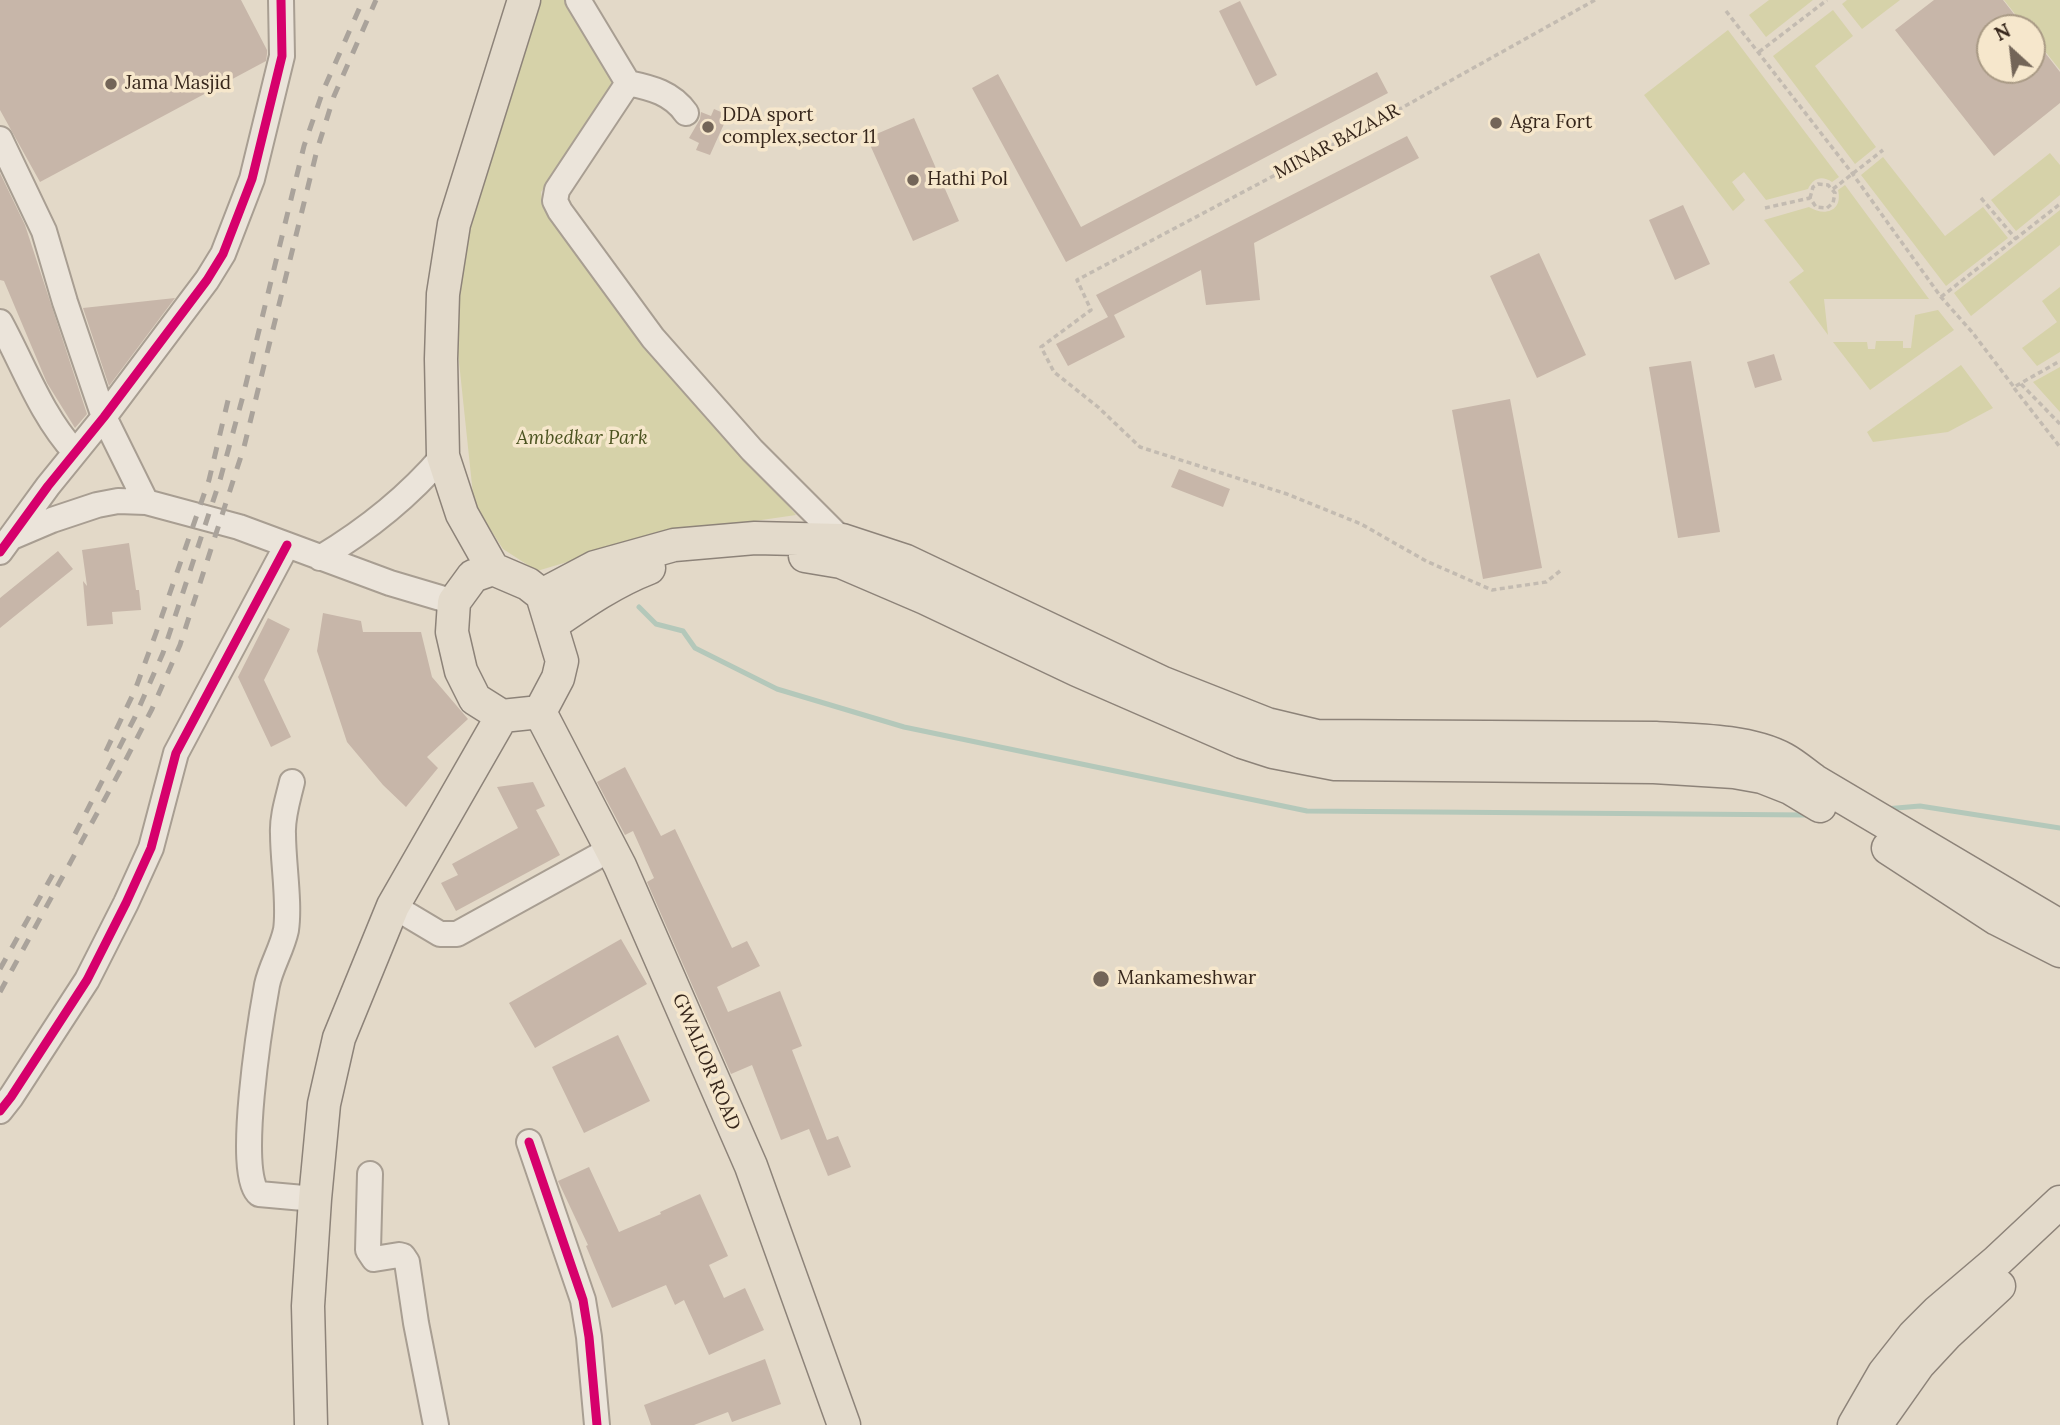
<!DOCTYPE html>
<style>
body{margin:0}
#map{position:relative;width:2060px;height:1425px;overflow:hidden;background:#e3d9c8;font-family:Lora,serif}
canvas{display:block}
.north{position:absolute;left:1976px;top:14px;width:70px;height:70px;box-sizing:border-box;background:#f6e7cc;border:2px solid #a99a85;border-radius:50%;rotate:333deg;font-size:19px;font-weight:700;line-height:28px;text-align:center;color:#36261b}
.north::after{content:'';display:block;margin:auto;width:24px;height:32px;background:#736558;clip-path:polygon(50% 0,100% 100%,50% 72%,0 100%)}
</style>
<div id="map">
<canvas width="2060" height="1425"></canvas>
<div class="north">N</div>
</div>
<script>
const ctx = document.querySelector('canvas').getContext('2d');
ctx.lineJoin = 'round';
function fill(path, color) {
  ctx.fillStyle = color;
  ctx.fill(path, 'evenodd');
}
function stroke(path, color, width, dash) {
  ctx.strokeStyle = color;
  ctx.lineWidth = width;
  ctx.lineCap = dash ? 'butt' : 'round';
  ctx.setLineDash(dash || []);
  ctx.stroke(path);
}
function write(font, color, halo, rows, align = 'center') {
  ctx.font = font + ' Lora,serif';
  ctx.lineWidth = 7;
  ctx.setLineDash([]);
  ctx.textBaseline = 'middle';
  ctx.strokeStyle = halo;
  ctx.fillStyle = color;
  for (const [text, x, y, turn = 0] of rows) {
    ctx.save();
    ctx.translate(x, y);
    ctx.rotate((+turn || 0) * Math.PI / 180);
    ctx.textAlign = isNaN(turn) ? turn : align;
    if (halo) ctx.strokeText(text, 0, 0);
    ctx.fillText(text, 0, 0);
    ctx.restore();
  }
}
fill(new Path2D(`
 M539,0H565L609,72L615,92L541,192L543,208L588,271L796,515L658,535L537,571L503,549L474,504L455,324L457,258Z
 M1769,0H1813L1766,37L1749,15Z
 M1847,0H1900L1862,29L1842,4Z
 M2004,0H2060V70L2032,35V28H2026Z
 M1833,10L1853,36L1815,66L1876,147L1855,164L1773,56Z
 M1728,30L1839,177L1832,182C1822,175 1813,178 1808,189L1766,200L1744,172L1732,182L1745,200L1733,211L1644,95Z
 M2050,153L2060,165V195L2016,231L1991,200Z
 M1883,157L1945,236L1983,207L2008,238L1946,286L1861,175Z
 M1845,185L1929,299H1824L1828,335L1789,282L1804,271L1764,220L1809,207C1825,217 1843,211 1838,190Z
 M2060,210V245L1971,316L1954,293Z
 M2060,287V352L2037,366L2022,348L2057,322L2042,301Z
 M1938,310L1954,330L1870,390L1833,342H1867L1868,349H1875L1876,341H1903V348H1911L1915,315Z
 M1961,365L1993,408L1948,432L1873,442L1867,432Z
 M2060,367V412L2033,382Z`), '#d6d2a9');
stroke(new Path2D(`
 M639,607L656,624L683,631L695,648L777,689L904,727L1307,811L1809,815
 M1885,809L1920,806L2060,828`), '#b4c8ba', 5);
fill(new Path2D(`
 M0,0H241L267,50V54L266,61L40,182L0,110Z
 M1934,0H2003L2025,28H1990V70H2032V36L2060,72V103L1994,156L1895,30Z
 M1240,1L1277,75L1256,86L1219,11Z
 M1377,72L1388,93L1066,262L972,88L998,74L1081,227Z
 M714,109L728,115L710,155L696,150L699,143L689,138L700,119L701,112L711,116Z
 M914,118L959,221L913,241L867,138Z
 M1407,136L1419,158L1254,243L1260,300L1206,305L1201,270L1114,315L1125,337L1068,366L1056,344L1108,317L1096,295Z
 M0,173L25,225L87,414L75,428L47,383L4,281L0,280Z
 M1683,205L1710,264L1675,280L1649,220Z
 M1539,253L1586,355L1537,378L1490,276Z
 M175,298L109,386L83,308Z
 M1774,354L1782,380L1755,388L1747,362Z
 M1691,361L1720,532L1678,538L1649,367Z
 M1510,399L1542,568L1483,579L1452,410Z
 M1179,469L1230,489L1223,507L1171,487Z
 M129,543L136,590H139L141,610L112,612L113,624L87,626L83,581L87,586L82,550Z
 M58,551L73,569L0,628V598Z
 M323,613L361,621L363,632H421L432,677L468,719L427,757L438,768L406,807L383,785L347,742L317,651Z
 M268,618L290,629L264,680L291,737L271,747L238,677Z
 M625,767L661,836L675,829L732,948L747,941L760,966L717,987L728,1012L780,991L802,1046L792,1050L827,1140L838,1136L851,1167L828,1176L809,1129L781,1140L752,1065L731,1074L647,882L654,878L633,831L625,835L597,782Z
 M533,782L545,806L536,810L560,855L456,911L441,883L458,875L452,864L518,828L497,787Z
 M621,939L647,984L535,1048L509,1003Z
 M618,1035L650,1101L584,1133L552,1067Z
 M589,1167L619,1232L661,1214L660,1212L700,1194L728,1256L709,1265L724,1298L745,1288L764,1330L709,1355L684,1300L675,1305L666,1285L612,1308L586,1246L588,1245L558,1181Z
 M765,1359L781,1404L732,1422L728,1412L694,1425H651L644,1405Z`), '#c7b6a9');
const minor = new Path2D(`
 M578,0L628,83
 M686,113C672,93 652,88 628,83L557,190L555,201L560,211L653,338L752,450L842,540
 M0,139L44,231L65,302L104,417L146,502
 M0,322C24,366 41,415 75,452
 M12,537L52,520L97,505L118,501L146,502L239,527L390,583L454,602
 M0,552L48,486L104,417L207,280L223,254L252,179L282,56L281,0
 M320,558C365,531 409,496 443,456
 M292,782C288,799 282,817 283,834C283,863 290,903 286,930C282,949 271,966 267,985C261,1018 235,1176 259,1194L315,1199
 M393,906L440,934H457L611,849
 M0,1111L11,1097L87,980L126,903L151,848L176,753L287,545
 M529,1142L583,1300L589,1337L597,1425
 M370,1174L368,1250L374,1259L399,1255L403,1256L407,1262L416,1323L436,1425`);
const major = new Path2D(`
 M805,556L841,562L925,598L1077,670L1242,742L1273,752L1335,764L1654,767L1734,772L1762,777L1790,788L1820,806
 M493,569L462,514L443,456L441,359L443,294L454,224L524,0
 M493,569L528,584L542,595L562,661L558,678L540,712L502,716L475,699L461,671L452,632L454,602L473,576Z
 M542,595L595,567L674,545L755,538L842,540L906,561L1163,683L1267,724L1317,736L1656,738C1695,740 1749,740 1784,759C1795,765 1805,774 1815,781L2060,926
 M551,625C583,603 613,582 649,568
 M540,712L620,866L751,1166L844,1425
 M1888,848L1997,919L2060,951
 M1878,1422L1919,1364L1946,1335L1999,1286
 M311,1425L308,1306L315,1199L324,1104L339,1038L393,906L502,716
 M1854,1425L1884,1373L1914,1335L1937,1312L1997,1261L2060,1202`);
stroke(minor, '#a89e92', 28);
stroke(major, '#8d8379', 35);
stroke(new Path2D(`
 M1726,11L1852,173L1941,297L1972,332L2014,387L2060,361
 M1759,52L1827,0
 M1833,189L1883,150
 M1981,198L2016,239
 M1765,208L1810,198L1816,207L1827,208L1833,203L1835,193L1828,185L1818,184L1813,187L1810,198
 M1941,297L2060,204
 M2021,384L2060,424
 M2014,388L2060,447
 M1560,571L1546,582L1492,590L1426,561L1361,524L1287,494L1140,447L1098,407L1054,372L1041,347L1091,310L1077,280L1398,110L1595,0`), '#c3bbb1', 3.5, [5, 3.5]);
stroke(minor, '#ebe4da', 24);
stroke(major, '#e3dacb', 32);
stroke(new Path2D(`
 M106,751L135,690L156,633L209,480L230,392
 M75,834L135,717L163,653L220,480L243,396L304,146L323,91L363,0
 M0,969L58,865
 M0,992L120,771L152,709L180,645L244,447L317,150L334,96L376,0`), '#aaa39b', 5, [12, 12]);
stroke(new Path2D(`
 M0,552L48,486L104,417L207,280L223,254L252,179L282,56L281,0
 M0,1111L11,1097L87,980L126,903L151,848L176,753L287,545
 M529,1142L583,1300L589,1337L597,1425`), '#d6006c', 9);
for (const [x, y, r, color] of [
 [111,84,7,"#736558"],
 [1496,123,7,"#736558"],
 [708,127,7,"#736558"],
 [913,180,7,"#736558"],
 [1101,979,9,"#736558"]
]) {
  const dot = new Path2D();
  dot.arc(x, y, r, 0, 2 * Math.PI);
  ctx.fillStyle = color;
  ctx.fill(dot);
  stroke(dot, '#f6e7cc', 2.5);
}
write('19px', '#36261b', '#f6e7cc', [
 ["Jama Masjid",125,84],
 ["DDA sport",722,116],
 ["complex,sector 11",722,138],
 ["Agra Fort",1510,123],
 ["Hathi Pol",927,180],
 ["Mankameshwar",1117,979]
], 'left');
write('19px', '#36261b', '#f6e7cc', [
 ["MINAR BAZAAR",1337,142,-28],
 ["GWALIOR ROAD",706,1062,67]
]);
write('italic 19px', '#4b5320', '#f6e7cc', [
 ["Ambedkar Park",582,439]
]);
</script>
